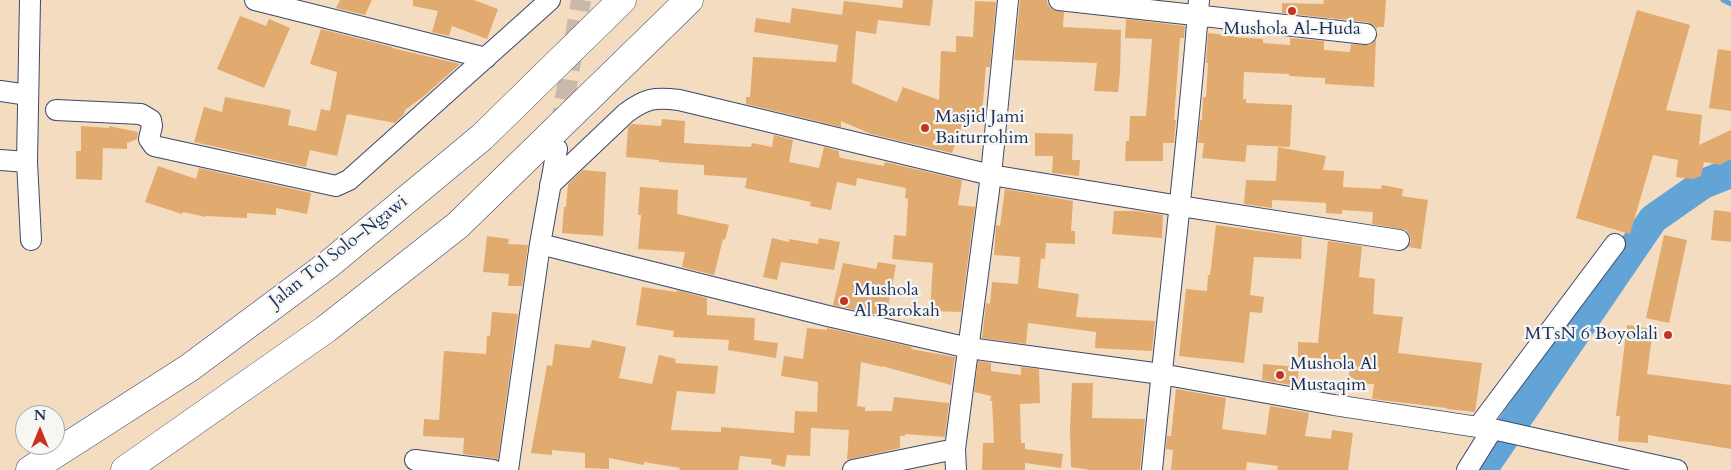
<!DOCTYPE html>
<meta charset="utf-8">
<style>
body{margin:0}
#map{position:relative;width:1731px;height:470px;overflow:hidden;background:#f4dcc1;font-family:Cardo,serif}
canvas{display:block}
.north{position:absolute;left:15px;top:405px;width:50px;height:50px;box-sizing:border-box;background:#f6f6f2;border:1px solid #9ea6b7;border-radius:50%;rotate:0deg;font-size:14px;font-weight:700;line-height:20px;text-align:center;color:#1b2f5e}
.north::after{content:'';display:block;margin:auto;width:18px;height:22px;background:#c8321e;clip-path:polygon(50% 0,100% 100%,50% 72%,0 100%)}
</style>
<div id="map">
<canvas width="1731" height="470"></canvas>
<div class="north">N</div>
</div>
<script>
const ctx = document.querySelector('canvas').getContext('2d');
ctx.lineJoin = 'round';
function stroke(path, color, width, dash) {
  ctx.strokeStyle = color;
  ctx.lineWidth = width;
  ctx.lineCap = dash ? 'butt' : 'round';
  ctx.setLineDash(dash || []);
  ctx.stroke(path);
}
function fill(path, color) {
  ctx.fillStyle = color;
  ctx.fill(path, 'evenodd');
}
function write(font, color, halo, rows, align = 'center') {
  ctx.font = font + ' Cardo,serif';
  ctx.lineWidth = 4.5;
  ctx.setLineDash([]);
  ctx.textBaseline = 'middle';
  ctx.strokeStyle = halo;
  ctx.fillStyle = color;
  for (const [text, x, y, turn = 0] of rows) {
    ctx.save();
    ctx.translate(x, y);
    ctx.rotate((+turn || 0) * Math.PI / 180);
    ctx.textAlign = isNaN(turn) ? turn : align;
    if (halo) ctx.strokeText(text, 0, 0);
    ctx.fillText(text, 0, 0);
    ctx.restore();
  }
}
stroke(new Path2D(`
 M1723,0L1731,4`), '#62a4d6', 5);
stroke(new Path2D(`
 M1482,470L1653,219L1703,184L1731,173`), '#62a4d6', 30);
fill(new Path2D(`
 M340,0H372L365,15L336,8Z
 M413,0H474L498,9L487,39L452,26L449,36L432,32L438,11L413,6Z
 M903,0H933L930,26L878,20L876,34L856,31L852,83L897,102L903,87L939,100L941,51L956,52V36L973,37L975,1L996,2L990,67H986L982,114H966L952,153L871,134L841,121V127L746,104V97H750L753,57L836,62L838,45L754,32L756,18L790,23L792,8L842,15L844,1L902,8Z
 M1020,0H1047L1048,5L1052,9L1064,12L1063,27L1121,30L1120,73L1118,92L1094,91L1097,63L1014,60Z
 M1324,0H1386L1384,27H1377V29L1373,25L1367,22L1282,13V3L1323,4Z
 M1637,10L1690,25L1666,110L1702,115L1699,145L1731,130V159L1720,165L1704,162L1701,176L1693,179L1676,177L1678,160L1653,155L1630,234L1576,218Z
 M240,16L266,26L269,19L290,28L264,88L217,69Z
 M1126,19L1185,26L1184,38H1180L1174,120H1176L1174,143H1163V161H1125L1126,141H1129L1130,116H1146L1152,39L1125,38Z
 M321,29L392,47V48L460,64L424,96L405,110L404,114L395,123L347,114L337,156L310,150L306,167L194,142L204,107L222,112L225,97L291,110L288,125L316,131L321,109L330,111L337,72L310,64Z
 M1208,33L1234,36V37L1263,39V43L1290,45V38L1324,41V50L1350,52L1351,44L1370,45L1376,40L1374,87L1325,84V78L1289,76V74L1244,72L1243,99H1246V103L1292,105L1290,147L1247,145L1245,162L1202,158L1204,143H1198L1200,120H1202L1203,97H1206L1208,63H1206Z
 M1718,49L1731,51V111L1709,108Z
 M662,119L685,121L684,143L751,147L752,143L772,147L774,135L793,140L789,162L819,168L824,147L839,151V156L841,158L884,166L885,162L962,180L958,205L975,207L961,312L930,311L933,263L892,259L894,235L906,236L908,199L905,198L906,188L857,178L856,186L837,182L831,210L810,206L811,202L745,188L747,178L704,175V165L659,162V160L626,157L628,127L632,124L661,126Z
 M81,126L109,128V126L138,132L137,139L127,143V149L103,148L102,180L76,179V151H81Z
 M1035,133L1073,134L1072,160H1080L1079,176L1052,173L1053,156H1035Z
 M1278,147L1326,156L1323,170L1344,171L1343,187L1381,189L1382,185L1403,189L1402,196L1428,200L1421,249L1408,247L1411,242L1410,236L1406,230L1372,224L1373,212L1342,210V214L1326,213V203L1294,201L1272,200V208L1244,204L1246,180L1276,181Z
 M158,166L196,179L199,168L311,193L307,214L276,208V215L247,213V218L206,216V217L183,212L182,214L145,202Z
 M583,170L606,172L603,236L562,233L564,207H566L568,184Z
 M640,187L678,190L677,214L729,225L725,240L723,239L714,275L682,267L685,252L638,249L641,215H638Z
 M1005,189L1073,201L1071,231H1075V244L1046,243L1045,259L1041,258L1038,288L1079,294L1076,317L1155,321L1152,351L1095,348L1096,332L1028,323L1026,344L982,338L986,303L990,304L992,282L1018,284L1020,257L994,255L996,225L1000,226Z
 M1714,210L1731,212V242L1711,240Z
 M1114,211H1136L1163,215L1162,238L1112,234Z
 M1216,225L1302,237L1301,259L1254,257L1250,295L1264,297L1262,313L1250,312L1244,363L1179,356L1186,289L1207,291L1208,275H1210Z
 M1664,235L1687,240L1669,323L1646,318Z
 M487,236L509,239L508,244L528,245L522,286H508L509,274L483,272Z
 M772,238L789,242V239L818,244L819,238L840,242L834,270L781,262L777,280L763,277Z
 M1328,241L1362,246L1359,277L1375,279L1373,314L1403,317L1398,353L1482,363L1475,412L1447,409V408L1372,399L1374,384L1354,383V378L1349,377L1350,360L1298,357V342L1318,343Z
 M878,262L896,265L886,317L833,305L843,263L876,269Z
 M642,287L676,292L677,290L707,298V315L755,318L754,340L778,343L776,358L728,350L729,340L673,337L674,331L636,325Z
 M492,312L518,314L498,459L463,454L464,438L423,436L424,419L439,420L444,351L486,354L487,336H490Z
 M1627,325L1653,329L1647,374L1731,385V449L1648,435V443L1618,441L1620,416H1616Z
 M807,328L827,330V328L912,347L911,349L955,357L951,385L882,366V367L861,362L857,406L865,407V411H892L894,397L949,403L945,437L905,434V436H900V448L847,460L849,430L811,428L810,456L787,455L785,467L771,464L772,459L740,456L738,470H679L680,468L644,462V465L609,458V469L585,468V453L552,450V455L531,453L547,365L552,366L555,344L590,348L592,340L626,347L619,378L652,384L659,355L676,359L675,363L718,366L715,394L677,391L671,430L721,432V427L794,433L795,411L817,412L818,382L781,376L784,356L803,359Z
 M978,361L991,363V371L1021,375V367L1039,369L1040,403L1020,404L1021,443H1025V449L1063,454L1061,468L1025,463V470H982L983,443H994L992,401H990L991,396L974,392Z
 M1263,364L1299,367L1297,386L1262,380Z
 M1072,383H1093L1092,418L1145,419L1140,470H1090L1071,467L1070,429Z
 M1176,389L1226,398L1222,429L1266,435L1270,406L1309,413L1305,436L1331,439L1332,430L1353,433L1348,470H1277L1278,466L1247,462L1246,470H1171L1173,450L1166,449L1167,436H1171Z`), '#e1aa6e');
stroke(new Path2D(`
 M560,129L581,0`), '#c9b9ad', 20, [20, 10]);
const minor = new Path2D(`
 M255,0L486,58
 M1059,0L1366,34
 M0,91L28,95
 M56,110L141,114L151,120L152,126L149,139L154,146L336,186L349,180L550,0
 M0,160L27,162L30,0
 M27,162L31,240
 M550,185L626,113C646,98 655,97 679,100L991,175L1180,206L1399,240
 M540,244L828,316L969,348L1161,374L1334,405L1497,430L1677,470
 M1478,427L1615,244
 M415,460L493,470
 M508,470L540,244L557,149
 M853,470L955,449
 M956,470L955,449L991,175L1008,0
 M1152,470C1167,313 1187,157 1199,0
 M1467,470L1492,430`);
const highway = new Path2D(`
 M30,470L189,368L329,264L482,137L622,0
 M125,470L326,329L458,225L689,0`);
stroke(minor, '#3c496d', 22);
stroke(highway, '#3c496d', 29);
stroke(minor, '#fff', 20);
stroke(highway, '#fff', 28);
for (const [x, y, r, color] of [
 [1292,11,5,"#c8321e"],
 [925,128,5,"#c8321e"],
 [844,301,5,"#c8321e"],
 [1668,335,5,"#c8321e"],
 [1280,375,5,"#c8321e"]
]) {
  const dot = new Path2D();
  dot.arc(x, y, r, 0, 2 * Math.PI);
  ctx.fillStyle = color;
  ctx.fill(dot);
  stroke(dot, '#f6f6f2', 2);
}
write('18px', '#1b2f5e', '#f6f6f2', [
 ["Mushola Al-Huda",1292,30,"center"],
 ["Masjid Jami",935,118],
 ["Baiturrohim",935,139],
 ["Mushola",854,291],
 ["Al Barokah",854,312],
 ["MTsN 6 Boyolali",1658,335,"right"],
 ["Mushola Al",1290,365],
 ["Mustaqim",1290,386]
], 'left');
write('18px', '#1b2f5e', '#f6f6f2', [
 ["Jalan Tol Solo–Ngawi",339,252,-38]
]);
</script>
